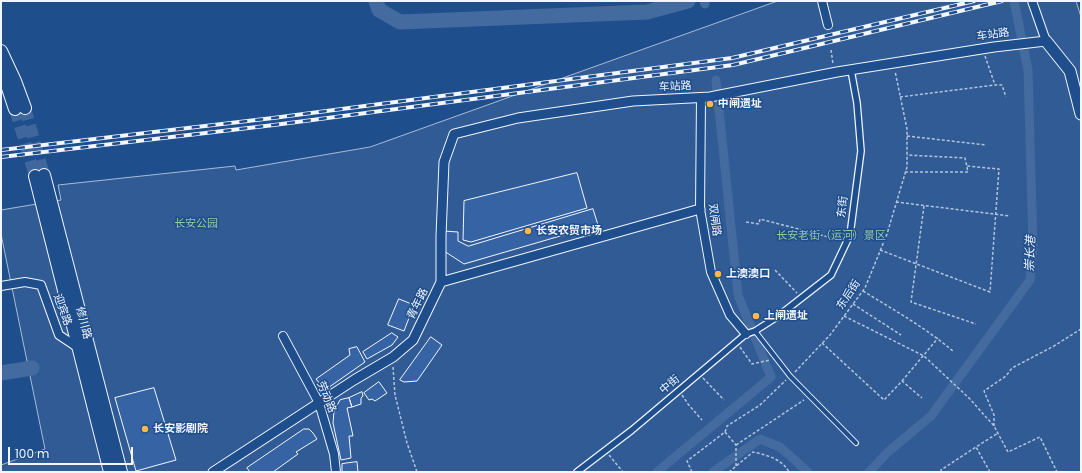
<!DOCTYPE html>
<meta charset="utf-8">
<style>
body{margin:0}
#map{position:relative;width:1082px;height:473px;overflow:hidden;background:#1f4e8c;font-family:Poppins,sans-serif}
canvas{display:block}
.frame{position:absolute;inset:0;border:2px solid #f2f6ff;pointer-events:none}
.scale{position:absolute;left:8px;top:447px;width:125px;height:18px;box-sizing:border-box;border:2px solid #f2f6ff;border-top:0;padding-left:5px;font-size:12px;line-height:14px;white-space:nowrap;color:#f2f6ff;-webkit-text-stroke:3px #1f4e8c;paint-order:stroke}
</style>
<div id="map">
<canvas width="1082" height="473"></canvas>
<div class="frame"></div>
<div class="scale">100 m</div>
</div>
<script>
const ctx = document.querySelector('canvas').getContext('2d');
ctx.lineJoin = 'round';
function fill(path, color) {
  ctx.fillStyle = color;
  ctx.fill(path, 'evenodd');
}
function stroke(path, color, width, dash) {
  ctx.strokeStyle = color;
  ctx.lineWidth = width;
  ctx.lineCap = dash ? 'butt' : 'round';
  ctx.setLineDash(dash || []);
  ctx.stroke(path);
}
function write(font, color, halo, rows, align = 'center') {
  ctx.font = font + ' Poppins,"Noto Sans SC",sans-serif';
  ctx.lineWidth = 3;
  ctx.setLineDash([]);
  ctx.textBaseline = 'middle';
  ctx.strokeStyle = halo;
  ctx.fillStyle = color;
  for (const [text, x, y, turn = 0] of rows) {
    ctx.save();
    ctx.translate(x, y);
    ctx.rotate((+turn || 0) * Math.PI / 180);
    ctx.textAlign = isNaN(turn) ? turn : align;
    if (halo) ctx.strokeText(text, 0, 0);
    ctx.fillText(text, 0, 0);
    ctx.restore();
  }
}
const green = new Path2D(`
 M778,1H1076L1081,17V472H1V465L45,449L1,234V210L61,200L58,185L235,166L236,170L370,147Z`);
fill(green, '#305b95');
stroke(green, '#a8bbd7', 1);
stroke(new Path2D(`
 M704,1L705,4
 M657,472L771,377L738,295L716,80
 M713,472L760,439L780,447L808,472
 M869,472L888,452L931,416L1030,280L1033,247L1028,70L1014,1`), '#446ba0', 9);
stroke(new Path2D(`
 M376,1L379,10L400,22L647,12L688,1
 M1,373L32,368`), '#446ba0', 15);
const building = new Path2D(`
 M577,173L587,208L471,242L463,240L464,201Z
 M593,209L598,225L464,264L444,251V231L458,232V241L468,246Z
 M399,299L414,305L404,331L388,325Z
 M392,333L398,337L392,345L367,359L363,352Z
 M431,337L442,345L417,381L404,382L400,380Z
 M357,347L365,362L325,390L316,379L350,355L349,349Z
 M379,382L387,393L375,401L372,399L369,400L364,393Z
 M154,388L176,460L136,471L115,398Z
 M362,392L363,396L361,398V404L352,407L349,398Z
 M349,398L352,407L347,408L353,436H349L351,458L341,460L333,423L334,411L340,400Z
 M304,429H309L313,433L317,439L296,452L298,454L273,472H250L247,468Z
 M357,462L358,472H342V464Z`);
fill(building, '#3563a3');
stroke(building, '#f2f6ff', 1);
stroke(new Path2D(`
 M25,108L44,175
 M15,109L35,176`), '#3f679d', 12, [12, 6]);
const service = new Path2D(`
 M755,331L790,376L856,443`);
const pedestrian = new Path2D(`
 M577,472L632,430L746,334L755,331L777,317L831,275L850,235L861,151L857,103L851,70`);
const minor = new Path2D(`
 M822,1L828,25
 M1032,1L1046,41
 M701,98L700,209L711,272L730,315L746,334
 M1,286L25,282L41,285L59,335L80,349
 M283,336L319,403L334,454L336,472`);
const tertiary = new Path2D(`
 M441,282L700,209
 M213,472L354,380L393,357L413,340L441,282V236L444,162L454,134L518,118L633,101L710,97L837,72L994,47L1046,41`);
const secondary = new Path2D(`
 M1046,41L1070,71L1081,114`);
const primary = new Path2D(`
 M1,51L15,81L25,108
 M1,67L15,109
 M44,175L121,472
 M35,176L110,472`);
stroke(service, '#f2f6ff', 6);
stroke(pedestrian, '#f2f6ff', 8);
stroke(minor, '#f2f6ff', 10);
stroke(tertiary, '#f2f6ff', 11);
stroke(secondary, '#f2f6ff', 13);
stroke(primary, '#f2f6ff', 14);
stroke(new Path2D(`
 M831,50L833,64
 M985,56L995,85H1002L1006,97
 M900,97L995,85
 M907,136L986,145
 M905,172H968L965,158L907,155
 M896,202L1010,216
 M924,206L911,302L976,324
 M746,222L759,224L760,219L840,240
 M880,250L990,292L999,169L967,166
 M775,270L797,293
 M863,291C894,310 926,328 954,352
 M853,304L901,335
 M844,316L924,356L970,399L994,426L1008,452L1040,437L1057,472
 M822,343L884,400L902,381L922,398
 M740,347L752,364L770,360
 M393,367L395,395L407,443L417,472
 M795,372L830,335L865,288L887,234L907,167V129L895,71
 M703,378L724,400
 M902,381L938,338
 M682,395L688,404L702,420
 M994,426V415L984,391L1006,376L1012,368L1054,346L1081,329
 M725,432L736,445V466
 M736,445L804,400
 M609,455L623,472
 M692,472L687,461L725,432L727,426L760,405L786,380
 M729,472L753,452C767,455 782,459 789,472
 M941,472V470L976,447
 M990,472L976,447L998,433`), '#b3c4dc', 1.5, [3, 2]);
stroke(service, '#1f4e8c', 4);
stroke(pedestrian, '#1f4e8c', 5.5);
stroke(minor, '#1f4e8c', 8);
stroke(tertiary, '#1f4e8c', 9);
stroke(secondary, '#1f4e8c', 11);
stroke(primary, '#1f4e8c', 12);
const rail = new Path2D(`
 M1,150L273,118L732,58L974,1
 M1,157L274,125L733,65L1002,1`);
stroke(rail, '#f2f6ff', 4);
stroke(rail, '#1f4e8c', 2.5, [8]);
for (const [x, y, r, color] of [
 [710,104,4,"#ffb74d"],
 [528,231,4,"#ffb74d"],
 [718,274,4,"#ffb74d"],
 [756,316,4,"#ffb74d"],
 [145,429,4,"#ffb74d"]
]) {
  const dot = new Path2D();
  dot.arc(x, y, r, 0, 2 * Math.PI);
  ctx.fillStyle = color;
  ctx.fill(dot);
  stroke(dot, '#1f4e8c', 1.5);
}
write('11px', '#f2f6ff', '#1f4e8c', [
 ["车站路",993,35,-8],
 ["车站路",675,87,-3],
 ["东街",843,207,-83],
 ["双闸路",714,220,82],
 ["东后街",849,295,-56],
 ["青年路",418,304,-64],
 ["迎宾路",62,310,70],
 ["修川路",83,323,76],
 ["中街",670,385,-40],
 ["劳动路",326,397,67]
]);
write('bold 11px', '#f2f6ff', '#1f4e8c', [
 ["中闸遗址",718,104],
 ["长安农贸市场",536,231],
 ["上澳澳口",726,274],
 ["上闸遗址",764,316],
 ["长安影剧院",153,429]
], 'left');
write('11px', '#97c8a6', '#1f4e8c', [
 ["长安公园",196,224],
 ["长安老街（运河）景区",831,236]
]);
write('italic 12px', '#f2f6ff', '#1f4e8c', [
 ["崇长港",1031,254,-88]
]);
</script>
